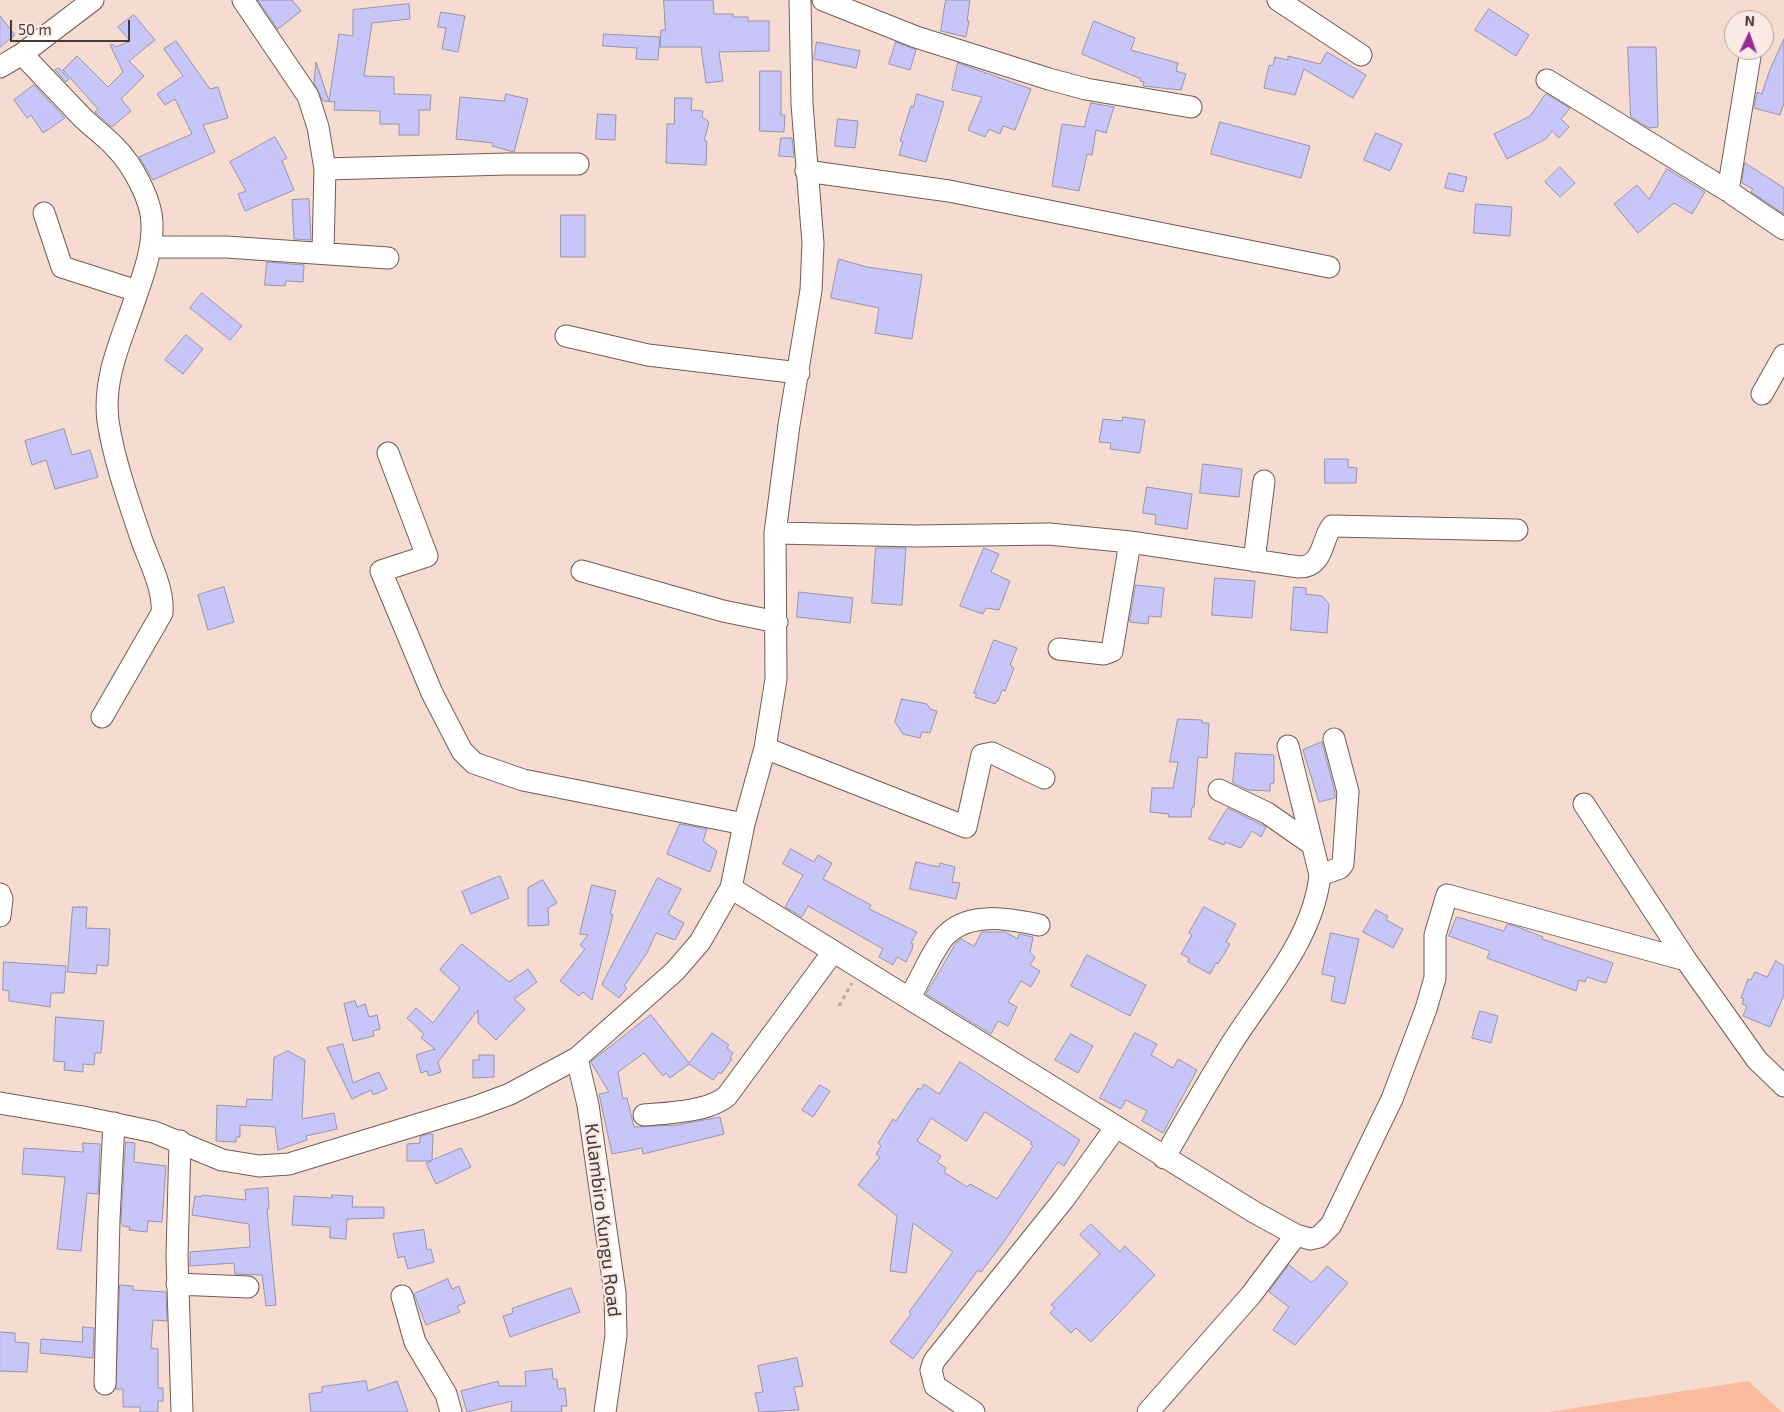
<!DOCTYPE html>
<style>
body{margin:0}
#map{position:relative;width:1784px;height:1412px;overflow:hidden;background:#f6dbd0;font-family:"Exo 2",sans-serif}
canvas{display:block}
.north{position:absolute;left:1724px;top:10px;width:50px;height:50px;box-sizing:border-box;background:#fbeae4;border:1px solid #b2a49e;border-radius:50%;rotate:3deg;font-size:14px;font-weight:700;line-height:20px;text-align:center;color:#453a36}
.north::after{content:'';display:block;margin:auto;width:18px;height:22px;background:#912c92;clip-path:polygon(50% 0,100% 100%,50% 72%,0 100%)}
.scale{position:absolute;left:10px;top:20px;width:120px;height:22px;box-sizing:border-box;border:2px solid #453a36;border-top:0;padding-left:6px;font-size:15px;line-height:18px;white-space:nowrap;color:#453a36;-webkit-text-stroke:4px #fbeae4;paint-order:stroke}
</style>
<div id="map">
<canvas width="1784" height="1412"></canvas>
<div class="north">N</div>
<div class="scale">50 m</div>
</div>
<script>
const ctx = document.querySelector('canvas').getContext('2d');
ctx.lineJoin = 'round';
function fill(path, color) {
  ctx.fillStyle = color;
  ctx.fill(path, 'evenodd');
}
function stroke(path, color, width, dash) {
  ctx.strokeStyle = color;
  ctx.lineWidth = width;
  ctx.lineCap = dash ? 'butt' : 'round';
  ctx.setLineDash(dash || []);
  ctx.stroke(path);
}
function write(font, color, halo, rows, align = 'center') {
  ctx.font = font + ' "Exo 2",sans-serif';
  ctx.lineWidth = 4.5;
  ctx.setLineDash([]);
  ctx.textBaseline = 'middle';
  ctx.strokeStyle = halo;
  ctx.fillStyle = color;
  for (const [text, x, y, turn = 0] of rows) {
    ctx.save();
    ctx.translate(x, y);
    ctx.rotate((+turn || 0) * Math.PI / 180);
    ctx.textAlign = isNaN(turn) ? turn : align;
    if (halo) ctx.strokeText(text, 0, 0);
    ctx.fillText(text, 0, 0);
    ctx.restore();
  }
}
fill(new Path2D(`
 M1748,1381L1782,1412H1549Z`), '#fcba9f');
const building = new Path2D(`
 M258,0H292L301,11L278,29Z
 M664,0H713L714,14H733V17H748V21H769V51L719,52L723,81L706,83L701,47H660L661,30H665Z
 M946,0H970L967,21H969L966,37L941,31Z
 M409,4L410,19L372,23L364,76L394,77V94L431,95L430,110H419V135H399V124H380V111L334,110L335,102L323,101L314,83L316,62L329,101L339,34L353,36V10Z
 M1489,9L1529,35L1516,56L1475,30Z
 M441,12L465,16L458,52L442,49L446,28L438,27Z
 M134,15L155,40L129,61L144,76L121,99L131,111L112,127L95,112L98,109L63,70L77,56L108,87L123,72L110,45L112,44L116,47L130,41L118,27Z
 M0,16L15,35L0,47Z
 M1094,21L1135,38L1131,50L1178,63L1176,71L1186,74L1181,90L1143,86L1144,82L1140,81L1141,79L1082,54Z
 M604,34L660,37L658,60L636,59L637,48L603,46Z
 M1784,39V103L1780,115L1754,108L1757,92L1762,94L1769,72Z
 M176,41L210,89L218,87L228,118L203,125L215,152L153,180L139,157L192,134L175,99L165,105L157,94L183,76L164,49Z
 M817,42L860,51L856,68L814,59Z
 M896,42L916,50L910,70L889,64Z
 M1628,47H1656L1658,127L1649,128L1631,117Z
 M1327,52L1366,75L1353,98L1304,69L1295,95L1264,88L1269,65L1273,66L1275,57L1288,60V56L1320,64Z
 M958,63L1031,89L1015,130L1003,126L1000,134L989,129L985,137L968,130L982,97L952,90Z
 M59,68L69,79L66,82L55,70Z
 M760,71H781V115H785L784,132L760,131Z
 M34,85L65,118L43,133L31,115L27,118L14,100Z
 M506,94L528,99L514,152L492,146L493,143L456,139L460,97L504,101Z
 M917,94L944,102L926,162L899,155L903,142L900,141L911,106L913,107Z
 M1546,94L1570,108L1561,119L1569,127L1559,138L1552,131L1546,139L1507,159L1494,134L1530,116Z
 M675,98H692L691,110L703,111L702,117L709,122L704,141H707L706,165L666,163L667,124H674Z
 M1091,103L1114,107L1106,133L1096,130L1092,155L1087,154L1079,191L1052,186L1062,124L1084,127Z
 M598,114L616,115L615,140L596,139Z
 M838,119L858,121L855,148L835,146Z
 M1220,122L1310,146L1301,178L1211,154Z
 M1376,133L1402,144L1390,171L1364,160Z
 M275,137L287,158L282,161L294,190L245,211L238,194L246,191L230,162Z
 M781,138H792L794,157L779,156Z
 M1745,163L1784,188V214L1751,192L1753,189L1742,183Z
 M1560,167L1575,183L1560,197L1545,182Z
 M1667,169L1705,192L1692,214L1674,203L1638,233L1614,204L1637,185L1649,199Z
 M1449,173L1467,177L1463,192L1445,188Z
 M309,199L311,240L294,239L292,200Z
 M1476,204L1512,207L1510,236L1474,233Z
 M561,215H585V257H561Z
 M839,259L867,267L922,275L912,339L875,333L879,308L831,298Z
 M267,262L304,265L303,282L286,281L285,286L265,285Z
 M202,293L242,326L230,340L190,308Z
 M186,335L203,349L183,374L165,360Z
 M1123,417L1145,420L1140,453L1110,449L1111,443L1099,442L1103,419L1122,421Z
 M64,429L72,455L90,450L98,477L55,489L46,460L32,465L25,441Z
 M1325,459H1348V467L1357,468L1356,483H1325Z
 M1203,464L1242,469L1239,497L1200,493Z
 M1147,487L1192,494L1187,529L1155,524L1156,515L1143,513Z
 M876,548H906L902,605L872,603Z
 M984,548L999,554L991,572L1010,581L999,610L986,608L983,614L960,606Z
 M1215,578L1255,581L1252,618L1212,615Z
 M1136,585L1164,588L1161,617L1149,616L1148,624L1130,622Z
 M224,587L234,622L208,630L198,595Z
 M1294,587L1306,588V594L1322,596L1329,604L1327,633L1291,630Z
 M799,592L853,598L850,623L797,617Z
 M994,640L1017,648L1010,665L1014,668L1005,691L1002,690L998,701H996L995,704L975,697L977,694L974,693Z
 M902,699L927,704L930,709L937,711L930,733L922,732L920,738L903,734L895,722Z
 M1178,719L1202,720V723H1209L1207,758L1198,757L1194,807H1192L1191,817H1168L1169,814L1150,812L1152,788H1173L1178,762H1170Z
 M1322,742L1335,793V798L1319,802L1303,750Z
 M1236,753L1274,755V783L1270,784V791L1248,790L1233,783Z
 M1228,808L1266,827L1261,837L1252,831L1241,848L1225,842L1224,845L1209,839Z
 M680,824L707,829L703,841L717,851L710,872L667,854Z
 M791,849L814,862L818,855L832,863L823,879L871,905L869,909L917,932L911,943L913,944L912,950L906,962L897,957L893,965L879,957L883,949L808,906L802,917L785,907L803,875L783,864Z
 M916,862L939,867L940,863L955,867L952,882L960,883L956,899L910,889Z
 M500,876L509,898L471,914L462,892Z
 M658,878L681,889L668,914L684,923L675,940L656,933L647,953L624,986L627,988L619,998L602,985Z
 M543,880L557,903L548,908L549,925L528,926V888Z
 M592,885L616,891L610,914L613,915L592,1000L583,992L579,996L560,981L585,949L580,945L588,935L580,934Z
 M73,907H87L86,928L110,929L108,966L97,965L96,974L68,972Z
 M1204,907L1236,924L1226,942L1230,944L1218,964L1216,963L1210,974L1188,962L1189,958L1181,954L1192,935L1189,933Z
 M1376,910L1388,916L1386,920L1403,929L1393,948L1363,932Z
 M1457,917L1504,931L1507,924L1518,927L1543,937L1542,939L1613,963L1606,983L1587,977L1585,982L1579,980L1576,991L1487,958L1490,951L1449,936Z
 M982,932H1005L1018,939L1019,934L1033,937L1030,953L1035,957L1030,965L1040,971L1031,987L1021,981L1008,1002L1017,1007L1008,1026L998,1021L991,1034L926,994L956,943L961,939L974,946Z
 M1331,933L1359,939L1345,1004L1331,1001L1335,977L1322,974Z
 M462,944L509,982L528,969L537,982L514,999L525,1009L496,1040L478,1023V1010L438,1062L441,1072L429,1076L427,1071L421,1073L416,1055L435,1049L421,1038L424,1034L407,1018L416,1008L433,1023L460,988L440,970Z
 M1087,955L1146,985L1130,1016L1071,986Z
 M1776,961L1784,966V995L1770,1027L1743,1016L1747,1006L1742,1004L1744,999L1741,998L1748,979L1751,980L1755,972L1767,977Z
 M4,962L66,966L64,993H51L50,1007L9,1001V991L3,990Z
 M355,1001L357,1007L365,1004L369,1017L377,1015L380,1029L373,1031L374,1036L353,1041L344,1004Z
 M1480,1011L1498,1016L1491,1043L1472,1038Z
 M651,1015L689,1063L712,1033L729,1045L727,1048L733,1053L730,1058L732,1059L721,1074L719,1072L713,1080L689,1064L670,1078L666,1073L663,1076L644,1053L618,1072L623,1099L627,1098L634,1127L677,1125L720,1117L724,1134L643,1154L642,1148L612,1154L599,1094L609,1092L591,1062Z
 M56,1017L104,1021L101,1053H95L94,1065L83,1064V1072L64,1070L65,1062L54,1061Z
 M1135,1033L1157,1044L1151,1055L1173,1068L1178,1059L1197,1070L1163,1133L1142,1121L1147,1111L1126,1100L1121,1109L1100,1098Z
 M1071,1034L1093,1046L1078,1073L1055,1060Z
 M343,1044L353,1083L379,1072L387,1089L373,1095L371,1090L352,1099L327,1048Z
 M288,1051L305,1060L302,1119L334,1113L337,1129L306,1136L307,1140L278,1150L275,1127L240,1125V1137H236V1142L216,1141L217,1105L246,1107L247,1099L272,1100L274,1058Z
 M479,1055H494V1077L473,1078V1060H479Z
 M960,1062L1080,1140L1064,1166L1058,1162L1003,1243L981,1272L978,1270L913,1359L890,1342L911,1314L909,1312L953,1252L913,1223L906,1273L890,1271L897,1216L858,1185L880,1157L876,1154L881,1146L878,1143L893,1119L896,1121L918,1088L921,1090L924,1084L939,1094ZM985,1112L1032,1142L1030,1144L1033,1146L997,1199L970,1184L967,1187L944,1172L946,1168L937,1162L941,1156L917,1141L931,1118L966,1141Z
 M820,1085L830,1091L813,1117L802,1110Z
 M429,1134H433L432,1160L461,1148L471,1167L436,1184L426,1163L432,1161H407V1144L420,1143V1137Z
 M126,1142L135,1143L134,1162L166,1166L162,1222L148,1221L147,1232L129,1230L130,1227L123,1226L121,1223Z
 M83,1143L100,1144L98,1194L87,1193L81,1251L57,1249L65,1177L22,1174L24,1148L83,1152Z
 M268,1188L269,1209H267L276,1305L266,1306L262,1275L235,1274L234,1263L190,1266V1252L250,1247L249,1224L192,1215L195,1196L201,1197L202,1195L246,1200L245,1190Z
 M332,1195L353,1196L352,1207H384V1218L347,1219L346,1239L330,1238V1227L292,1225L294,1196L332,1198Z
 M1091,1224L1120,1252L1125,1246L1155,1275L1091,1342L1076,1328L1071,1333L1050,1313L1055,1308L1051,1305L1100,1254L1080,1235Z
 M424,1230L427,1250L431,1249L434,1262L408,1269L404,1256L398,1258L393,1234Z
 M1289,1265L1311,1282L1314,1281L1327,1266L1348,1283L1295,1345L1273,1330L1289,1307L1269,1292Z
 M448,1279L452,1289L459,1286L465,1303L457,1306L460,1312L426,1325L414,1294Z
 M120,1285L133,1286V1290L166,1292L167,1321L153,1320L151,1348L158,1349V1388H163V1401H158V1412H140V1407H123V1389H116Z
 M571,1288L580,1312L510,1337L503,1316L513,1313L512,1309Z
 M83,1327L94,1328L93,1358L40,1353L41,1339L82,1342Z
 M0,1332L15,1333V1342L29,1343L27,1372L0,1371Z
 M797,1358L803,1386L794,1387L799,1410L759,1412L755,1393L763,1392L758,1366Z
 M552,1369L553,1379H557L558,1389L565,1388L567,1406H561L562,1412H511L512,1401L467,1412L461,1391L498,1381L499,1386H526L525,1372Z
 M366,1381L368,1391L397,1381L408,1412H311L309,1394L322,1392V1387Z`);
fill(building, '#c8c6f8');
stroke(building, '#9594ac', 1);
const minor = new Path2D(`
 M243,0L308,96L318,127L325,169L507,164H578
 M823,0L916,37L1049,79L1086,89L1191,107
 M1278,0L1361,55
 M22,54C41,74 60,94 79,114C90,126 104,135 115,147C132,164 152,200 152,224C153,252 141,281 132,308C119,345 103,381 108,421C114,461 129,502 142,541C150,563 164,589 162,613L102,717
 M0,67L22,54L93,0
 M1547,80L1728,191L1784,229
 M806,171L949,191L1329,267
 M1728,191L1751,50
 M44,213L62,267L137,291
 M151,247H226L388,258
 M323,252L325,169
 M566,336L648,355L799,373
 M1762,394L1784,355
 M388,453L427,556L381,571L432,693L462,751L474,763L523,780L744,824
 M775,533L917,536L1049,534L1130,542L1299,567C1324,567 1321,540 1332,526L1517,530
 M1254,561L1264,481
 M582,571L723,611L777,622
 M1059,649L1104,654L1112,651L1130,542
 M765,748L966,827L982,755L992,753L1044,778
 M1219,790L1267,813L1310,843
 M1584,804L1686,960L1757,1060L1784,1086
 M1320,875L1340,868L1343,864L1348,792L1334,739
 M731,888L1254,1212L1296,1235L1310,1239L1319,1237L1331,1225L1392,1099L1426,1009L1435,978V935L1447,895L1686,960
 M0,894L2,899L0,916
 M910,997C919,982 935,945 947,934C971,911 1009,919 1039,925
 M577,1058L588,1105L615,1293L616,1336L605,1412
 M0,1103L83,1117L154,1132L222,1160L259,1166L289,1164L475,1107L510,1094L577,1058L675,971L700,942L731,888L744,824L765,748L776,679L775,533L789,425L811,290L813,243L802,104L800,0
 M644,1115C668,1113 708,1112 727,1096L833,952
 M180,1141L177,1256L182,1412
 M1164,1158C1186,1120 1207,1083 1230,1046C1264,992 1313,940 1320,875L1288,746
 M177,1284L248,1287
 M402,1296L415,1342L446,1394L451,1412
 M105,1384L109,1219L114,1123
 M974,1412L935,1386L931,1370L934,1361L1064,1199L1116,1127
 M1148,1412L1251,1295L1296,1235`);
stroke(minor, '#745c53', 23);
stroke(new Path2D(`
 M839,1006L852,983`), '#bca69d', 3, [4, 4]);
stroke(minor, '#fff', 21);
write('19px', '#453a36', '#fbeae4', [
 ["Kulambiro Kungu Road",603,1220,83]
]);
</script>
